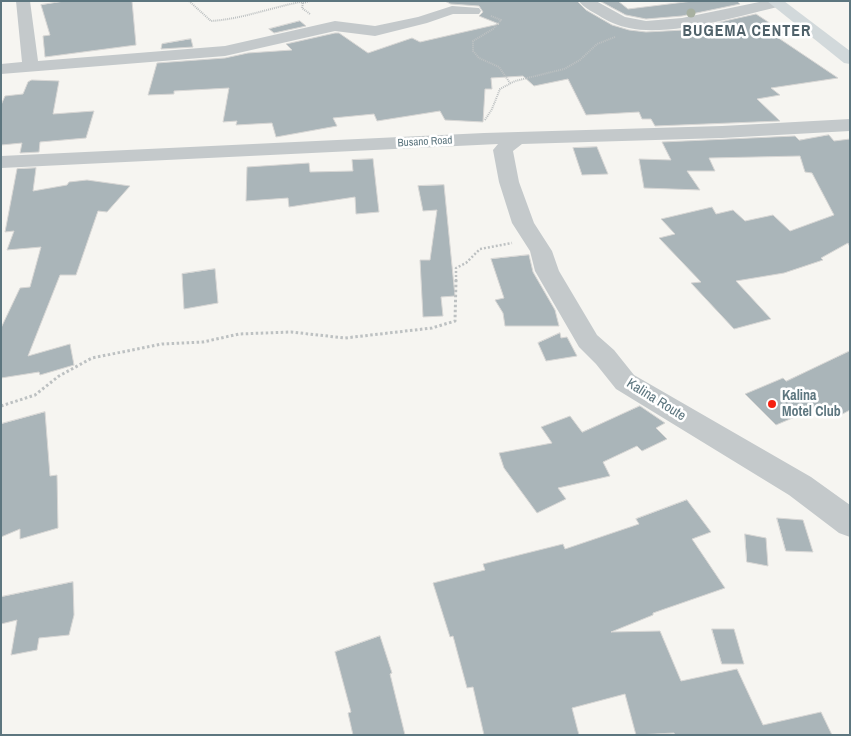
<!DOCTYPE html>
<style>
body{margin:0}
#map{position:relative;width:851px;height:736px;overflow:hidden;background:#f6f5f1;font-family:"Archivo Narrow",sans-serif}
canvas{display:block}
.frame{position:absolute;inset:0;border:2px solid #5d767f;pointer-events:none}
</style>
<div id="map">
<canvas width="851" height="736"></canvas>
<div class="frame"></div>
</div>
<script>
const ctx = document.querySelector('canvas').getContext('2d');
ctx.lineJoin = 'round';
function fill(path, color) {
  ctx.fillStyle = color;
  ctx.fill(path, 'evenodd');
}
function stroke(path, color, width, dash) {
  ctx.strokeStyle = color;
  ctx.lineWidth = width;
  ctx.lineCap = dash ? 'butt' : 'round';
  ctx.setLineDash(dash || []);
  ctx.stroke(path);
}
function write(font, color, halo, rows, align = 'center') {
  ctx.font = font + ' "Archivo Narrow",sans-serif';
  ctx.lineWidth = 5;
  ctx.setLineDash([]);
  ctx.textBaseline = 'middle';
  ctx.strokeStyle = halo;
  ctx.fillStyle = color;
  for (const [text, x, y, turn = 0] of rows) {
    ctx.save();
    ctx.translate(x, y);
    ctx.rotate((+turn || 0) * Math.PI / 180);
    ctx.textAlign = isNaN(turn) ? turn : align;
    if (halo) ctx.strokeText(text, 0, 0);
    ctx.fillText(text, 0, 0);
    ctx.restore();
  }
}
const building = new Path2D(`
 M65,1H132L136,45L45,57L43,36L50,35L41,5Z
 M445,1H577L586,10L612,25L629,30L646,32L684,30L756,14L785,33L774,35L838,78L771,88L780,95L757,99L780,121L655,126L651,119H642L639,112L586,115L568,79L534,86L523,76L491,78L492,89H485L483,122L445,120L440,111L377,121L374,114L333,118L337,126L276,137L272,123L236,125L237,121L223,122L229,88L174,91V94L148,95L157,63L225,58L248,53L292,50L286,44L335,33H339L368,53L412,38L420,42L499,24L479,16L483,12L479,6L451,4Z
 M600,1H618L628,9L693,1H737L740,4L682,16L646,19L626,15Z
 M300,21L306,26L274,33L269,29Z
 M191,39L193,47L161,49L162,44Z
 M32,80L59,81L53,114L94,111L86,138L40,142L39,152L20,153L22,143L1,145V105L5,96L23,94L28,82Z
 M829,135L834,141L850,139V247L848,243L821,258L823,260L784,273L736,281L771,319L734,329L691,283L701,282L659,238L675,234L661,219L712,207L716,214L733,210L745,221L773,215L790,231L834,215L812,173L805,172L800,156L709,158L715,171H687L700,190L644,188L639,159L671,160L662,142L795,136L799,140Z
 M597,147L608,174L582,175L573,148Z
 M373,159L379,212L356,214L355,197L289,207L288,198L246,201L247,167L309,163L310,172L353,171L352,160Z
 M36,168L33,191L67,185L69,182L87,180L130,186L107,212L98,211L76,275H60L28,356L70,344L74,365L40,375L39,372L1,378V328L20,288L30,287L41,247L7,250L14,231L5,232L17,169Z
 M444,185L455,296L441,297L443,316L423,317L420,260H430L437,210L423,211L418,186Z
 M529,255L533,272L555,310L559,326H505L503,313L495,300L504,298L491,259Z
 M215,269L218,303L184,309L182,274Z
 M560,333L561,338L567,337L577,356L546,361L538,343Z
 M850,351V410L837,417L823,405L776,425L745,394L783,378L786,381Z
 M640,406L665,423L656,428L667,439L642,451L637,446L603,462L610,476L558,488L566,499L537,513L504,468L499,453L552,443L541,427L570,416L582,432Z
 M45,412L50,476L57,475L58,528L20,539V529L1,537V424Z
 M687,500L711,532L692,539L725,588L653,613V615L611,632L660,631L681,681L737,669L763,725L821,712L832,735H675L674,733L636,735L625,694L572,708L579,735H484L473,687L467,688L453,636L450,637L433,583L485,570L483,564L563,544L565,549L639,524L636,519Z
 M777,518L803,520L813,552L786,551Z
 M745,534L766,538L768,566L747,562Z
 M73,582L74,615L69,635L39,638L37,650L11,655L17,620L1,624V597Z
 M712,629H734L744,664H722Z
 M380,636L392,673L390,674L405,735H353L348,713L351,712L335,652Z`);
fill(building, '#aab5b9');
stroke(building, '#d7d6d4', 1);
stroke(new Path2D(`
 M189,1L211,21C242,19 270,8 300,2L303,3L302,8L310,14
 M303,3L310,1
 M491,16L501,20L493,29L473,41V51L479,58L499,67L510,83
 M485,120L492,109L500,89L515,81L564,69L580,60L597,44L615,37`), '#bdc1c2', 2, [1, 1]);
stroke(new Path2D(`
 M456,281V268L466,263L480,249L512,243`), '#bdc1c2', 2.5, [2, 2]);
stroke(new Path2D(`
 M1,406L35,395L59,376L92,358L162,344L203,342L239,334L291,332L345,338L432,328L455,321L456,280`), '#bdc1c2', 3, [2.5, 2.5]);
fill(new Path2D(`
 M16,1H30L38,61L225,46L335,21L375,26L418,17L452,6L479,8L481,11L479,14H453L427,23L375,36L335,31L225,56L1,74V64L22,62Z
 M579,1H596L625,17L646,21L682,18L764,1H782L783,3L781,6C740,16 670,37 629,28C618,26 607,21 598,15C591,11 583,7 579,1Z
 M850,119V131L722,138L522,144L513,151L519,182L534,223L552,251L559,271L597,335L614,350L634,375L811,477L850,505V537L839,533L789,495L616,389L596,364L579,347L535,271L530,251L512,223L499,182L493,150L498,144L1,168V156L484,133L722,126Z`), '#c4c9cb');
fill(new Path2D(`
 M767,1H784L850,51V64L844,63Z`), '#d2d9db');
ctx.fillStyle = '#a7b0a0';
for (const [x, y] of [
 [691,13],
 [720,28]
]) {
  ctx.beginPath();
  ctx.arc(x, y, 4.5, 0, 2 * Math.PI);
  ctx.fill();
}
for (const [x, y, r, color] of [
 [772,404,5,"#f52111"]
]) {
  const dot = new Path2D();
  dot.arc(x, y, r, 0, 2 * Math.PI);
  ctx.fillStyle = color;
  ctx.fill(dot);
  stroke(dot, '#fff', 2);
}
write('11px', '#5d767f', '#fff', [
 ["Busano Road",425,142,-3]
]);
write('bold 14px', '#5d767f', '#fff', [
 ["Kalina",782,396],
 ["Motel Club",782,412]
], 'left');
write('14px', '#5d767f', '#fff', [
 ["Kalina Route",656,400,32]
]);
ctx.letterSpacing = '1px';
write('bold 16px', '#50626a', '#fff', [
 ["BUGEMA CENTER",747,32]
]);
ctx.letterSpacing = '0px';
</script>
